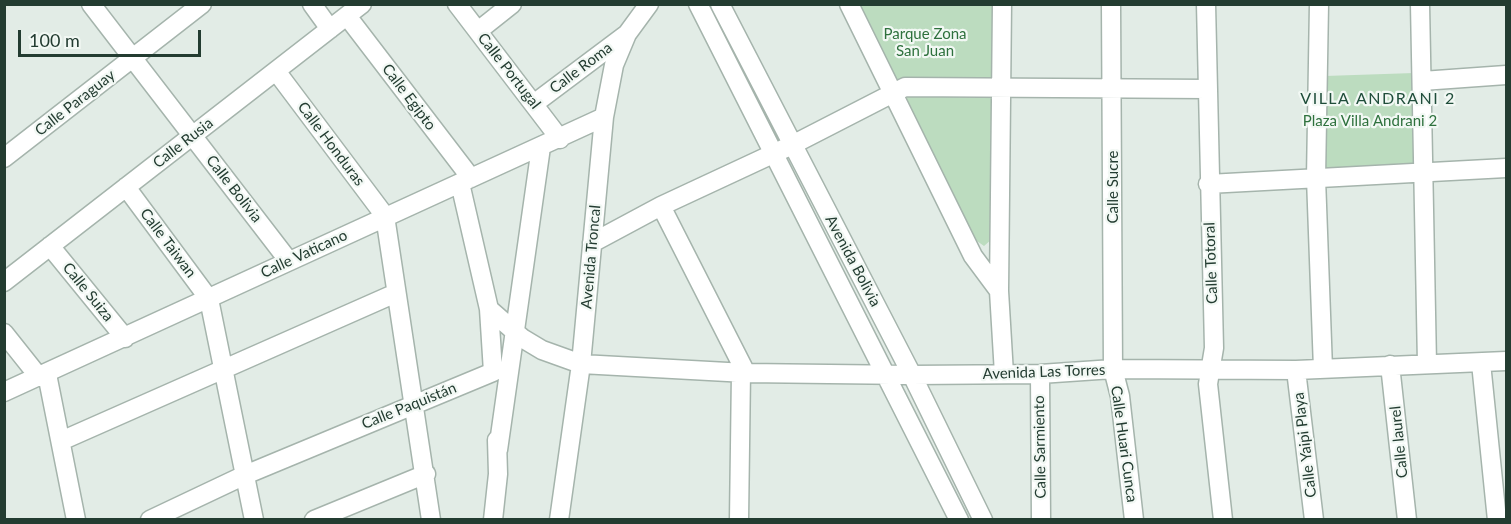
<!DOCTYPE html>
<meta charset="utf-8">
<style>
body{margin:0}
#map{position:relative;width:1511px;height:524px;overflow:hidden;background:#e2ece6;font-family:Lato,sans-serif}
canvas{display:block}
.frame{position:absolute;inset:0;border:6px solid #233c31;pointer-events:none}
.scale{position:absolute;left:18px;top:30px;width:183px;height:27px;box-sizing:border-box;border:3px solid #233c31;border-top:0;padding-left:8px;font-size:18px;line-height:21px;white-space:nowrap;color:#233c31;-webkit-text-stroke:4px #f2f8f4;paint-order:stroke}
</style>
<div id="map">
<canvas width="1511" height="524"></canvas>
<div class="frame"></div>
<div class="scale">100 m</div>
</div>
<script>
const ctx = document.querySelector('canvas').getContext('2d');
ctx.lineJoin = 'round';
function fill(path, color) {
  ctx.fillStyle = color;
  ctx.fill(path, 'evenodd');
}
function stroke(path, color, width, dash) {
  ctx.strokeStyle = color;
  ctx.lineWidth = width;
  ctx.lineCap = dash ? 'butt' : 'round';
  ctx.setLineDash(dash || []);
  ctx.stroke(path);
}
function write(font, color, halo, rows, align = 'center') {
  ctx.font = font + ' Lato,sans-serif';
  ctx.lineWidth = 4.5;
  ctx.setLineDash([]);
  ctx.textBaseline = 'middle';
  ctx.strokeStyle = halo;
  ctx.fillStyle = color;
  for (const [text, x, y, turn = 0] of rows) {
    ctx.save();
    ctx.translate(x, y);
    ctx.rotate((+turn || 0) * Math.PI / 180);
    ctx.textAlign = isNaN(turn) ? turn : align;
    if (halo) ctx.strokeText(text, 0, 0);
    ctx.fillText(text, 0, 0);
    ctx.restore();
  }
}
fill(new Path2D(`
 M856,5H993L994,80L896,81Z
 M1414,73L1416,166L1326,168L1325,76Z
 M902,96L991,98L994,174L992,239L984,246L974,239Z`), '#bcdcbf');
const minor = new Path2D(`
 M91,4L288,260
 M312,4L330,29
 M457,4L560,139
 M698,4L959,520
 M720,4L912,375L983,520
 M849,4L973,256L999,291
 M1002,4L999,291L1004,374
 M1111,4L1113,369L1120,396L1134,520
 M1206,4L1214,348L1208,384L1223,520
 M1319,4L1316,178L1323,369
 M1420,4L1427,364
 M347,16L471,178
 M478,31L512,4
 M276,71L385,216L431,520
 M1422,81L1506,75
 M535,103L627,34
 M4,158L202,4
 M1208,184L1506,168
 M126,187L209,299L254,520
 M661,206L746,373
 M592,243L661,206L792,145L905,87L1207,89
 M50,246L125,338
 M4,282L362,4
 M489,309L522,338L542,350L581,364L746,373L912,375L1040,374L1113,369L1296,370L1506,361
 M4,333L39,377
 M1481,363L1497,520
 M1390,365L1407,520
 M1296,370L1314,520
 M47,374L76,520
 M1040,374L1041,520
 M4,392L604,117
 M61,441L396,293
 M498,450L541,147
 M150,520L245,475L493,372L489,309L460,183
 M314,520L426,474
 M493,520L498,474L497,440
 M559,520L581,364L604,117L614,65L627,34L649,4
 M739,520L741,372`);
stroke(minor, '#a5b4ac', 21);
stroke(minor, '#fff', 18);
write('15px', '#2e713d', '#f2f8f4', [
 ["Parque Zona",925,34],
 ["San Juan",925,51],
 ["Plaza Villa Andrani 2",1370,121]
]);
write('15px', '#233c31', '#f2f8f4', [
 ["Calle Roma",581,68,-37],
 ["Calle Portugal",509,71,52],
 ["Calle Egipto",409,97,53],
 ["Calle Paraguay",75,103,-38],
 ["Calle Rusia",183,143,-38],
 ["Calle Honduras",331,144,53],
 ["Calle Sucre",1113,187,-90],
 ["Calle Bolivia",234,189,52],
 ["Calle Taiwan",168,243,53],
 ["Calle Vaticano",304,254,-25],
 ["Avenida Troncal",591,257,-85],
 ["Avenida Bolivia",853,261,62],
 ["Calle Totoral",1211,263,-92],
 ["Calle Suiza",88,292,51],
 ["Avenida Las Torres",1044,372,-2],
 ["Calle Paquistán",409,406,-22],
 ["Calle laurel",1399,442,-96],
 ["Calle Huari Cunca",1124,444,82],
 ["Calle Yaipi Playa",1305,445,-97],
 ["Calle Sarmiento",1040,447,-91]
]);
ctx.letterSpacing = '1.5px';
write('16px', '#1f4d3a', '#f2f8f4', [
 ["VILLA ANDRANI 2",1378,99]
]);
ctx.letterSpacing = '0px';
</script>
